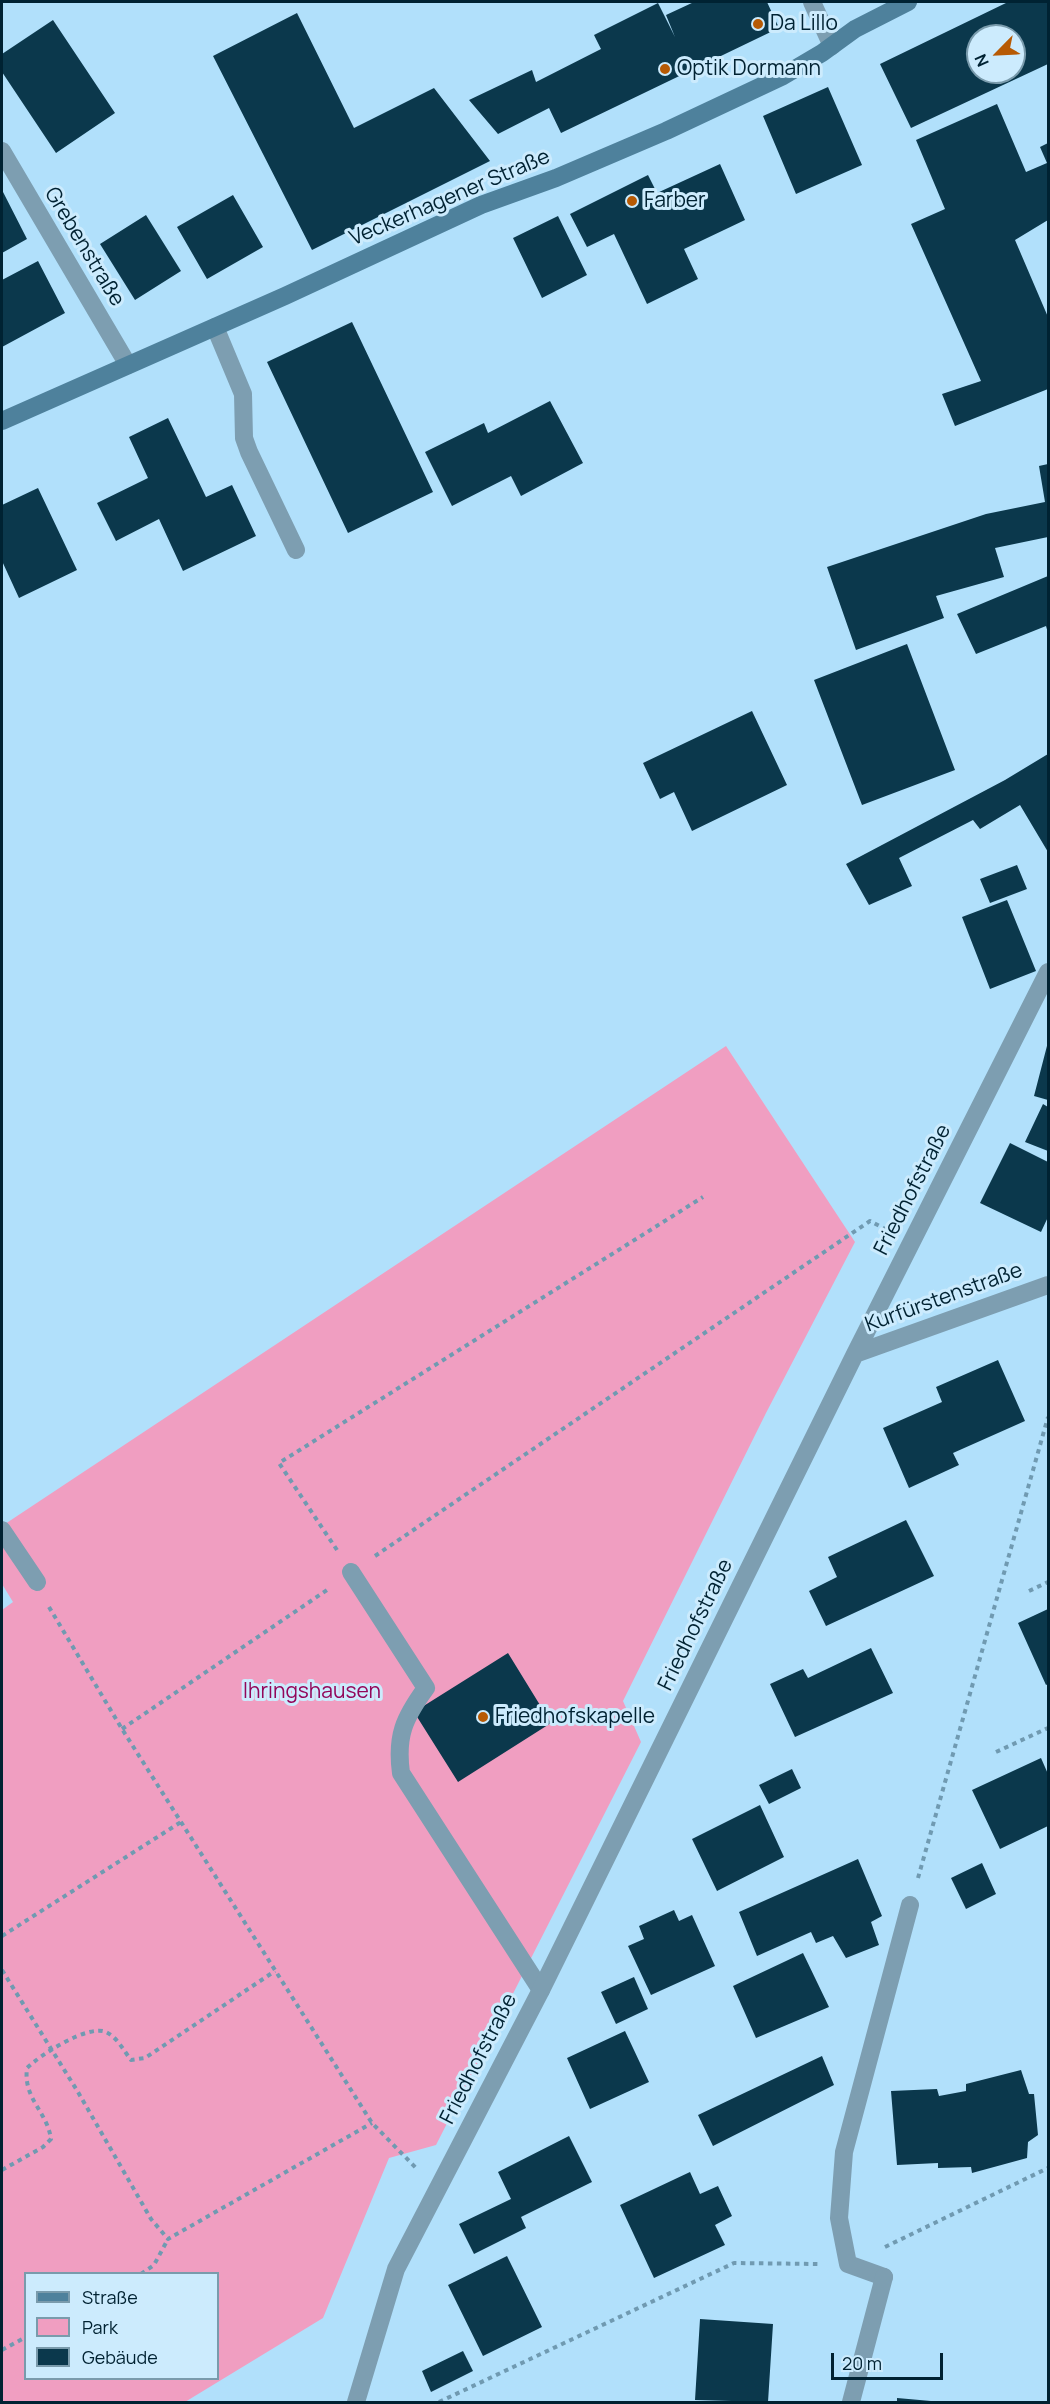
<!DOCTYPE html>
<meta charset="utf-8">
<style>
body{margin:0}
#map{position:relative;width:1050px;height:2404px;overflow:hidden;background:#b1e0fb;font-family:Manrope,sans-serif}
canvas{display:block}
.frame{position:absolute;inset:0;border:3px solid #002232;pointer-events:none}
.legend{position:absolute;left:24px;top:2272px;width:195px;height:108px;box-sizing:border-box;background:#ccebfd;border:2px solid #7a9bac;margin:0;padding:8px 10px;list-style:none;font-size:18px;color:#002232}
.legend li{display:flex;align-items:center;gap:12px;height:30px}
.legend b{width:30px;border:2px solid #7a9bac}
.north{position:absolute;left:966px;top:24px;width:60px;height:60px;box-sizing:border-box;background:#ccebfd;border:2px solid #7a9bac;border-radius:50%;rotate:246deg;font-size:16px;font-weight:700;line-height:24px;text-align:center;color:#002232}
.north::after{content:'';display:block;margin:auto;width:21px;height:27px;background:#b75a04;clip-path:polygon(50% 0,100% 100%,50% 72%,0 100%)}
.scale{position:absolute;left:831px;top:2353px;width:112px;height:27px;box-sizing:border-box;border:3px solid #002232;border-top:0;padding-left:8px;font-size:18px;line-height:21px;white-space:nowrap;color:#002232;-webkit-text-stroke:4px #ccebfd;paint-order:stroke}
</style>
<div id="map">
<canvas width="1050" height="2404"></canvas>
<div class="frame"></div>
<ul class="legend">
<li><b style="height:8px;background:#4e819c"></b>Straße</li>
<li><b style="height:16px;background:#f09ec1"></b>Park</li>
<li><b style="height:16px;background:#0b384c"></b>Gebäude</li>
</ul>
<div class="north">N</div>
<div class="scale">20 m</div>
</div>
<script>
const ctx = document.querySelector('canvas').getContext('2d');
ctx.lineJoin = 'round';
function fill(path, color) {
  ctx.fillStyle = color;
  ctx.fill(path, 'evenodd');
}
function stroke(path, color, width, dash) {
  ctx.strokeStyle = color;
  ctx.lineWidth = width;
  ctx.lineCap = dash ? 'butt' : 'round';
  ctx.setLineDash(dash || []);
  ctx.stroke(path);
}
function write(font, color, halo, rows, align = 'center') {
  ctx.font = font + ' Manrope,sans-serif';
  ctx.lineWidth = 6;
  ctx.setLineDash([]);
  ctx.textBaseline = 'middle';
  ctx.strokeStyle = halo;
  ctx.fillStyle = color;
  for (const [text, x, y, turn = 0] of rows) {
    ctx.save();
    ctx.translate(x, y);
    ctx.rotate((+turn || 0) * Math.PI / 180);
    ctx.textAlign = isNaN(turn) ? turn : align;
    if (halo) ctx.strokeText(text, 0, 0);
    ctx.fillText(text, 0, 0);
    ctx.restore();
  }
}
fill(new Path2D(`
 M726,1046L855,1242L766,1413L623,1701L641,1742L436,2145L389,2158L323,2318L185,2402H2V1610L13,1602L2,1584V1526ZM26,2274H218V2378H26Z`), '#f09ec1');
fill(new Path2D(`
 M694,2H767L779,28L561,133L549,108L498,134L469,100L532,70L536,82L601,49L594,35L658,3L675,37L666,15Z
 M1008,2H1048V64L911,128L880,64ZM978,36H1014V72H978Z
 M297,13L354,128L434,88L490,161L312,250L213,56Z
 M53,20L115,113L56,153L2,72V54Z
 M828,87L862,165L796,194L763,116Z
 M997,104L1026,172L1047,163L1040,147L1048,143V220L1015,240L1048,317V389L955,426L942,394L981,381L911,224L945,209L916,140Z
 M720,164L745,220L684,249L698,279L647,304L614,234L587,247L570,214L648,175L657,193Z
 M2,190L27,239L2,253Z
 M233,195L263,247L207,279L177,227Z
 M146,215L181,271L135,300L100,244Z
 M558,216L587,275L542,298L513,238Z
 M38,261L65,313L2,347V280Z
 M352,322L433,492L348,533L267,362Z
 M550,401L583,463L521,496L511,476L452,506L425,452L484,423L488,433Z
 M168,418L206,497L232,485L256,536L183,571L159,519L116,541L97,503L148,478L129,437Z
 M1048,464V537L995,548L1004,577L936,596L944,618L856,650L827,567L986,514L1045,502L1039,466Z
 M38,488L77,570L19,598L2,561V505Z
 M1048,576V633L1046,626L976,654L957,614Z
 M907,644L955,770L862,805L814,680Z
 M752,711L787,785L692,831L674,792L660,799L643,763Z
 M1048,754V852L1020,805L980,829L973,820L899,858L912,886L869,905L846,864L1005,780Z
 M1017,865L1027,889L990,903L980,879Z
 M1007,900L1036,971L990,989L962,917Z
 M1048,1042V1100L1034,1096Z
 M1043,1104L1048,1107V1151L1025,1142Z
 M1010,1143L1048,1162V1217L1041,1232L980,1203Z
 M998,1360L1025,1421L953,1453L959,1465L909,1488L883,1428L942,1402L936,1387Z
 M906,1520L934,1576L826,1626L809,1591L837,1577L828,1557Z
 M1048,1609V1684L1046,1685L1018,1623Z
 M871,1648L893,1693L795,1737L770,1684L803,1669L808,1678Z
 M508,1653L551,1723L458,1782L414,1712Z
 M1041,1758L1048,1774V1826L1000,1849L972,1790Z
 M792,1769L801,1788L769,1804L759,1785Z
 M760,1805L784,1857L717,1891L692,1839Z
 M858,1859L882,1916L871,1922L879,1945L846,1958L833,1936L816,1943L811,1932L757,1956L739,1912Z
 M982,1863L996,1894L966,1909L951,1878Z
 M674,1910L679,1921L692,1915L715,1966L651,1995L628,1946L644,1939L639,1926Z
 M803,1953L829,2007L756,2038L733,1986Z
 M634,1977L648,2009L616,2024L601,1992Z
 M625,2031L649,2082L590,2109L567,2058Z
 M822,2056L834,2085L713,2146L698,2115Z
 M1021,2070L1029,2094H1034L1038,2135L1028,2142L1027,2158L972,2173L971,2167L938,2168V2163L897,2165L891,2091L937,2089L939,2096L966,2091V2084Z
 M569,2136L592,2182L521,2217L526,2228L474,2254L459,2224L511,2199L498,2172Z
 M690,2172L700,2194L718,2186L732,2216L715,2225L725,2245L654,2278L620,2205Z
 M507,2256L542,2327L483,2356L448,2285Z
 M700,2319L773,2324L768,2402L695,2400Z
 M463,2351L473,2371L431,2392L422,2371Z
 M897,2398L931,2401V2402H897Z`), '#0b384c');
stroke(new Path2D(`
 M337,1550L279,1463L703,1197
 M375,1556L870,1221L887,1230
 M1029,1591L1048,1582
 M49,1607L122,1729L372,2123L417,2169
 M122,1729L330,1588
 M996,1752L1048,1728
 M918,1878L1048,1417
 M2,1936L181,1822
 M2,1970L78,2092L151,2219L168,2239L372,2123
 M2,2170L43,2147L51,2139C47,2111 23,2099 27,2068C40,2055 88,2024 106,2032C117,2037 124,2051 131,2060L145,2058L275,1971
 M885,2247L1048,2168
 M141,2274L154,2265L168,2239
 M2,2350L26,2337
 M439,2402L734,2263L818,2264`), '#709ab1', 4, [4.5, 4.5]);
stroke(new Path2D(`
 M812,2L832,46
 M215,327L243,394L244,438L249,452L296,550
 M351,1572L426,1688C404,1718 396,1736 401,1773L541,1990
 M884,2277L848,2264L839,2218L844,2152L910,1905`), '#7d9eb1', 18);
stroke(new Path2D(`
 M2,151L128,365
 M855,1354L1048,1285
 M2,1530L37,1582
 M356,2402L396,2269L541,1990L855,1354L1048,972
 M851,2402L884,2277`), '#7d9eb1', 18);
stroke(new Path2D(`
 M2,421L285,296L481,205L556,178L666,131L783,76L822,53L855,29L908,2`), '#4e819c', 18);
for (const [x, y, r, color] of [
 [758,24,6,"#b75a04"],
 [665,69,6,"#b75a04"],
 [632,201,6,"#b75a04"],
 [483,1717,6,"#b75a04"]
]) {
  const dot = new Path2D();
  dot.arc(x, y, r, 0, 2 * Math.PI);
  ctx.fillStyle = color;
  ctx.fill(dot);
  stroke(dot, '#ccebfd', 2);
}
write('21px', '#002232', '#ccebfd', [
 ["Da Lillo",770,24],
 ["Optik Dormann",677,69],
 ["Farber",644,201],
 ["Friedhofskapelle",495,1717]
], 'left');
write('21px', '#002232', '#ccebfd', [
 ["Veckerhagener Straße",450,198,-23],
 ["Grebenstraße",84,247,59],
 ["Friedhofstraße",913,1190,-63],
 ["Kurfürstenstraße",944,1298,-20],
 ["Friedhofstraße",696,1625,-64],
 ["Friedhofstraße",479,2059,-63]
]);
write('21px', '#93065a', '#ccebfd', [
 ["Ihringshausen",312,1692]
]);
</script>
